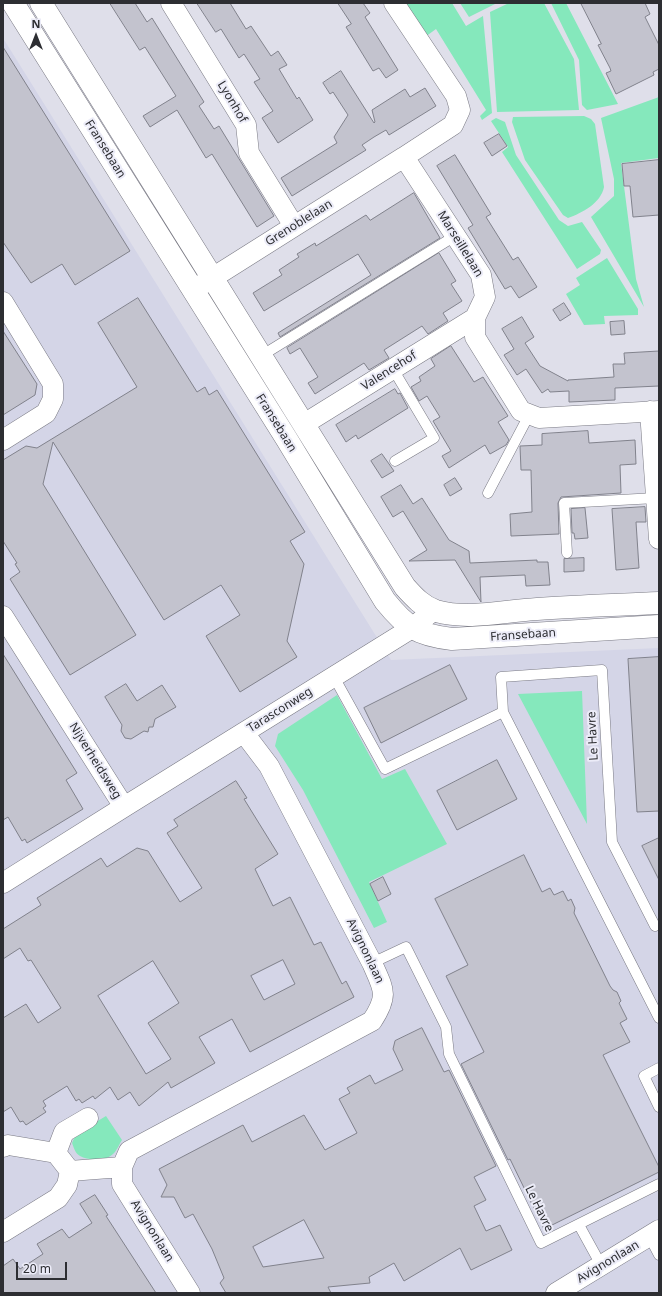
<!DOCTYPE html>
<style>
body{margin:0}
#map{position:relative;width:662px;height:1296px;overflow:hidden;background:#dfdfea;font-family:"Noto Sans",sans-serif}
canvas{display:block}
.frame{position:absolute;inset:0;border:4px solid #2d2e32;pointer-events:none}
.north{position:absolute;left:16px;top:16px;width:40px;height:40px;-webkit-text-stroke:3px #ececf8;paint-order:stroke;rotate:0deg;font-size:11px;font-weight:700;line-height:16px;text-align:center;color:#2d2e32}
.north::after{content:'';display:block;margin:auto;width:14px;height:18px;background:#2d2e32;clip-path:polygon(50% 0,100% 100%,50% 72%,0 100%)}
.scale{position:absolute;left:16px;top:1262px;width:51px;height:18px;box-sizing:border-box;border:2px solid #2d2e32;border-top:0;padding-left:5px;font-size:12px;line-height:14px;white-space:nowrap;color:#2d2e32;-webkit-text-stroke:3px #ececf8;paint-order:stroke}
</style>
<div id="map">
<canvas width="662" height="1296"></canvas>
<div class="frame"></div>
<div class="north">N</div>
<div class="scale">20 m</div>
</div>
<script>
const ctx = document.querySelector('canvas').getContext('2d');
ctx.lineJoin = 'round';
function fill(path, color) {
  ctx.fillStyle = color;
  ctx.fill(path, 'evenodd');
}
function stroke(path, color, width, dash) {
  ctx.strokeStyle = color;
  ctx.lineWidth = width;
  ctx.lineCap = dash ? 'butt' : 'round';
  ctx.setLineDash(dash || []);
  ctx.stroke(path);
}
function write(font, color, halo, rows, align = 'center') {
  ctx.font = font + ' "Noto Sans",sans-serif';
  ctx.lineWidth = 4;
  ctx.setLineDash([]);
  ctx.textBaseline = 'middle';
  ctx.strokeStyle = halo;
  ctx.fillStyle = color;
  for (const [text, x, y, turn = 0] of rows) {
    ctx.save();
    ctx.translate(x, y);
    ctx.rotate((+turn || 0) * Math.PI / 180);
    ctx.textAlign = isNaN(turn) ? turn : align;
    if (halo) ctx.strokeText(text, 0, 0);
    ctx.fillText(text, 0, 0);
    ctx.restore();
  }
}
fill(new Path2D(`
 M3,38L391,660L659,648V1293H3Z`), '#d4d5e7');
fill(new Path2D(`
 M404,3H452L466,26L483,16L492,113L482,120L480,116L486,110L436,29L425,37Z
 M460,3H497L469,17Z
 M509,3H544L574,59L579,110L497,112L490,12Z
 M551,3H566L618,104L587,110L582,105L579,60Z
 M659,97V158L621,163L636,279L644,307L591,217L614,196V179L601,118Z
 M584,116L591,119L595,124L604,187C601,203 582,213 568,218L563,215L525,160L512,122L513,117Z
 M496,118L505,122L516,155L559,220L568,226L582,222L601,250L600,254L577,269L502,152L508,147L491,121Z
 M607,258L638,309V315L604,316L605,324L584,325L566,294L580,285L576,278Z
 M582,691L587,824L518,694Z
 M337,695L382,779L405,769L447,844L369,882L387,922L374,928L303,790L275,746L278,734Z
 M106,1116L122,1140C119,1144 117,1151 113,1154C106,1161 88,1161 80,1156C75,1153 74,1148 72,1143L76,1134Z`), '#85e8bc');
const building = new Path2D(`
 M110,3H135L147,22L152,18L204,102L199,106L214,129L219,126L274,216L257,227L212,154L206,158L177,110L150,127L143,116L176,96L145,47L140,50Z
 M197,3H230L246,29L251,26L271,56L278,51L287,65L279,69L297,99L299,97L313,120L278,143L262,118L273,111L254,82L260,79L244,54L239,58L221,29L216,32Z
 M338,3H363L370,13L365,17L398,70L386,78L379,68L373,71L346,27L351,24Z
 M581,3H645L650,14L645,17L659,45V69L653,72L654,75L616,94L606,73L611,71L610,68L598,45L601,44Z
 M3,47L130,251L75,285L62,264L31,283L3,242Z
 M341,71L374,123L375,122L372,110L405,89L410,97L425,88L436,106L389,135L386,130L374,137L362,145L366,150L292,196L281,178L337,143L334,137L348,115L333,92L330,94L323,83Z
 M499,134L507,146L492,156L484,143Z
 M455,155L491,214L486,217L513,260L518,257L537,287L519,298L511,286L505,289L468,228L473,225L437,166Z
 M659,160V215L633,217L630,186H624L622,164Z
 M414,193L440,238L280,337L278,333L371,275L358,254L264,311L253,293L282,275L279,270L299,257L297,254L315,243L316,246L366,215L370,220Z
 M439,253L456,281L451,284L462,301L443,313L448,321L428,334L422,326L384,350L389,358L369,370L364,363L315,394L308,383L318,377L300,348L290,354L287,348Z
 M138,298L197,392L205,387L209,395L217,390L305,532L290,541L304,564L287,641L297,657L240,692L206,636L240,615L221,585L164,620L53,442L43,484L136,635L70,675L10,579L20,572L15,564L17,563L3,541V460L26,446L37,448L137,387L98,323Z
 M564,303L571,314L560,321L553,310Z
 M522,317L534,337L525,343L540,366L568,381V380L614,377L613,364H625L624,353L659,351V386L615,388V400L569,402V391L550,392L548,389L542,393L526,369L517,375L504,355L514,349L502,329Z
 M624,321L625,334L611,335L610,322Z
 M3,331L37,384L35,395L3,415Z
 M451,346L474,382L483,377L508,416L498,422L509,440L506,445L490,454L485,445L449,468L442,456L451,451L433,421L440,417L427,396L419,401L411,387L421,381L419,377L435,366L431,359Z
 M395,389L398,394L400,393L408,408L358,439L356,435L346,442L336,425Z
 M588,431L589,443L635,440L636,464L620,465L621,493L561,497L558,503L559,534L511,536L510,514L532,512L531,470H521L520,446L542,445V434Z
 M382,454L394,471L382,478L371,461Z
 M455,478L462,489L450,496L444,485Z
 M401,485L413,504L422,498L449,540L469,551L470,563L537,560V562H548L550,585L526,586L525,575L480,577L481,602L455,560L409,561L427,550L403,511L393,517L381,497Z
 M645,507L646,522H636L639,568L616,570L612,509Z
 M585,508L588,538L575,539L574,533H572L571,509Z
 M584,558V571L564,572V559Z
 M3,654L77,773L66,780L83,809L27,843L25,839L22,841L8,817L3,820Z
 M659,657V811L637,812L628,659Z
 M450,665L467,699L381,743L364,708Z
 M126,684L137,701L162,685L176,707L155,719L153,727H149L148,732L144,731L131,739L125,738L121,731L122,725L105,697Z
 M497,760L517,799L457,830L437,791Z
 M236,781L247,798L244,799L278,854L255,869L273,906L290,897L314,945L321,942L342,984L346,981L354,997L250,1052L232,1019L199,1037L215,1063L171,1088L168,1082L139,1106L130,1092L118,1100L110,1087L95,1099L93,1096L82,1103L79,1099L76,1101L67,1086L43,1101L46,1106L43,1108L46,1112L26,1125L23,1121L20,1122L11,1107L3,1112V1018L26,1004L38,1023L61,1008L31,960L28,961L20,948L3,959V929L41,905L37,898L101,858L107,867L137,848L148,851L180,902L202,888L167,833L178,826L174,820ZM283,960L295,984L264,1000L251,976ZM153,961L179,1003L148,1023L171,1059L146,1074L98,996Z
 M659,838V880L642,846Z
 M524,855L542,892L550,888L554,895L563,891L568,901L571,899L575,908L574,913L610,986L613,990L617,992L621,1001L619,1003L627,1019L620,1023L630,1042L603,1055L659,1167V1172L544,1229L510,1159L508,1160L461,1064L484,1052L446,976L468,965L435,899Z
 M383,877L391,894L378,901L370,884Z
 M422,1028L444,1072L449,1070L496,1166L474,1177L486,1200L474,1206L486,1231L500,1225L512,1250L471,1270L460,1248L404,1281L394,1263L369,1277L370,1283L328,1287L331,1293H226L220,1283L224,1278L212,1249L193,1214L185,1218L174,1197H161L167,1185L159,1169L243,1125L252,1142L304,1115L325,1150L357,1133L339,1099L350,1093L347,1088L370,1075L375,1084L403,1070L393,1049L395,1041ZM304,1220L324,1258L263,1267L253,1247Z
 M95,1195L108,1215L106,1216L156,1293H3V1266L13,1259L20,1269L43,1254L37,1244L62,1229L69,1238L92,1223L80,1204Z`);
fill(building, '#c3c3ce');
stroke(building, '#81828c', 1);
const lane = new Path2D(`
 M261,356L455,236
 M393,369L434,438L395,461
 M488,493L529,415
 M567,553L564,503L656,498
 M334,677L385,769L503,712
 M655,926L612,842L602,670L501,677L503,712L659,1018
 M372,963L406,947L446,1027L449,1054L541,1243L659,1184
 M659,1068L644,1076L659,1107
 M579,1225L601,1265
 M649,1236L659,1255`);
const street = new Path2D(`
 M171,3L246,125L249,153L294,226
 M394,3L456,96L460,110L453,125L404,157L481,275L485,297L475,318V337L521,411L539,418L659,411
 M198,287L404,157
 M3,302L53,384V399L46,413L3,440
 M650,411L659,539
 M304,424L475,318
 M3,616L124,807L3,883
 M124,807L412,628L434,610
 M3,1147L8,1145L56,1153L70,1171
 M56,1153L64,1132L88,1118
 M70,1171L122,1167
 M3,1232L58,1198L67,1185L70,1171
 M190,1293L122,1184V1167L129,1151L372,1021C389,995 384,990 372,963L269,766L244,733
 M556,1293L659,1230`);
const secondary = new Path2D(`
 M13,3L286,438L385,601C406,627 417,635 452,639L659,626
 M41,3L405,587C414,597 423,607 436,611C469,620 503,611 537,609C577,606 618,605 659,603`);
stroke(lane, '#7a7a84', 11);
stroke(street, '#7a7a84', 21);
stroke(secondary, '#7a7a84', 23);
stroke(lane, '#fff', 10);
stroke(street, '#fff', 20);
stroke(secondary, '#fff', 22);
write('12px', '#2d2e32', '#ececf8', [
 ["Lyonhof",232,102,59],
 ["Fransebaan",105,149,58],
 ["Grenoblelaan",299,223,-32],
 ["Marseillelaan",460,244,58],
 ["Valencehof",389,371,-32],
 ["Fransebaan",276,423,58],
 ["Fransebaan",523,635,-4],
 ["Tarasconweg",280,710,-32],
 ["Le Havre",593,736,-93],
 ["Nijverheidsweg",95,761,58],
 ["Avignonlaan",365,951,64],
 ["Le Havre",539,1209,64],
 ["Avignonlaan",152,1231,58],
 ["Avignonlaan",608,1262,-31]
]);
</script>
